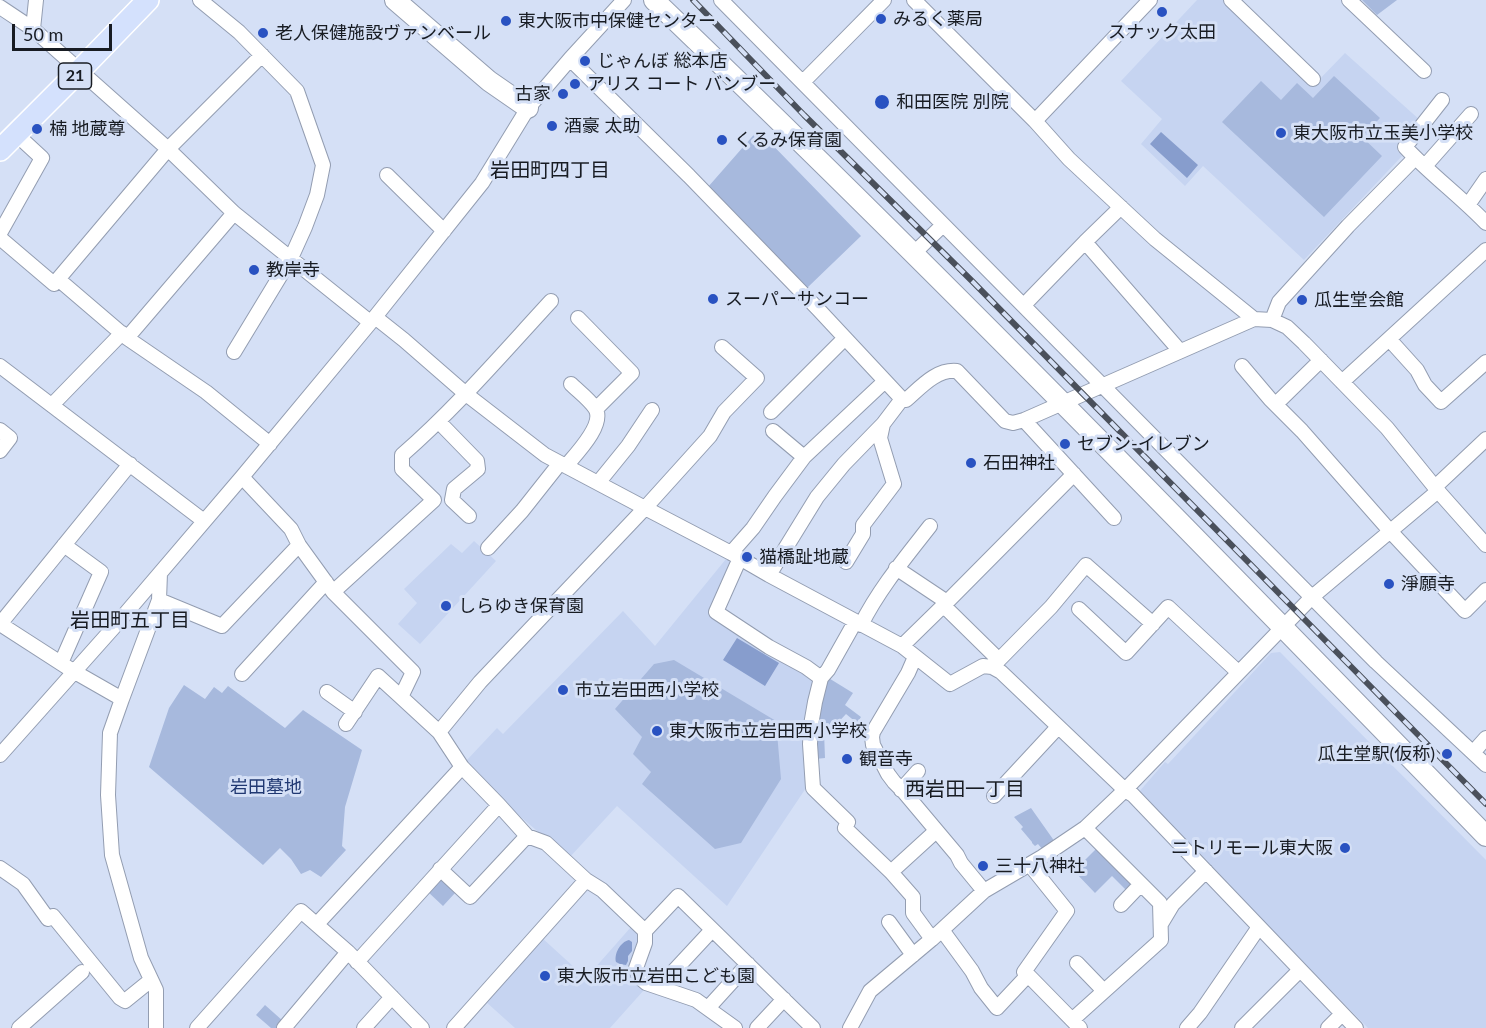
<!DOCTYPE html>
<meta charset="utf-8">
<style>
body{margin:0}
#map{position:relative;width:1486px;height:1028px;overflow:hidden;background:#d5e0f6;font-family:Lato,sans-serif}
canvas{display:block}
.scale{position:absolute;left:12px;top:24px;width:100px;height:27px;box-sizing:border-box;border:3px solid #181c23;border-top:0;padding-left:8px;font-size:18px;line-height:21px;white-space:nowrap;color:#181c23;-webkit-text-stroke:4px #d5e0f6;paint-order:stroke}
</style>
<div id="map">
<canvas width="1486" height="1028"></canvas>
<div class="scale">50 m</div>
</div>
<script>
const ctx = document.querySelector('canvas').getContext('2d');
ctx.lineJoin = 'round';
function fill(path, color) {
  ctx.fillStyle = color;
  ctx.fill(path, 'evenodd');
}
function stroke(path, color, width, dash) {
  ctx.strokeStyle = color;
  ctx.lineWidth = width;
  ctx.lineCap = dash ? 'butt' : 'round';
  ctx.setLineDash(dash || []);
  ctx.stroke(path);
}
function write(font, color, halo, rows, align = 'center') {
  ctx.font = font + ' Lato,"Noto Sans JP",sans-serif';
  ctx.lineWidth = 6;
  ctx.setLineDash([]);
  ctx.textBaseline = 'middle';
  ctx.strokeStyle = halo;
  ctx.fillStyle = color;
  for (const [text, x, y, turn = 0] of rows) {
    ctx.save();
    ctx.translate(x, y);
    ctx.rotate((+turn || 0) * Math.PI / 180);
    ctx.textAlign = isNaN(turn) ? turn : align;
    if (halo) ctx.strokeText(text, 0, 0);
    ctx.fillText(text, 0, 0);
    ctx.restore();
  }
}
fill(new Path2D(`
 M1197,0H1225L1313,86L1345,53L1421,121L1397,150L1402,156L1304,260L1203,166L1185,186L1141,144L1162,119L1121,81Z
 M474,541L496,561L420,644L398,624L417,603L404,589L451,544L462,553Z
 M726,559L736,565L714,613L817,678L808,785L727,906L617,806L569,858L516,813L483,780L466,761L497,728L503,734L623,611L655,646Z
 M1280,652L1486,860V1028H1368L1138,793L1165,762L1168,764L1271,653Z
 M631,927L641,936L632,974L644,990L610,1028H515L485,1001L541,937L586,978Z`), '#c6d4f1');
fill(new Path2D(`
 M1362,0H1397L1377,15Z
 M1334,76L1380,118L1362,137L1382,156L1324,217L1222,122L1261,81L1281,100L1297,83L1313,98Z
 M758,130L861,236L807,288L708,187Z
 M674,660L776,721L781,779L741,843L715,849L642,784L651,772L633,754L642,737L615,709L654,664Z
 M827,677L853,693L845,705L861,717L857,723L846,714L832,729L824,732L825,758L815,759L813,725Z
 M184,685L205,699L214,687L222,693L228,686L285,728L303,710L362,750L345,807L342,846L346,850L321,877L310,870L301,874L291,859L280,848L263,865L149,767L169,708Z
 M1031,808L1055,842L1043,850L1038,844L1035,846L1032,843V842L1021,829L1023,827L1014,817Z
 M1100,845L1138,884L1129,893L1112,876L1095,893L1074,871Z
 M439,878L455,893L443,906L427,891Z
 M265,1005L283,1021L277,1028H271L256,1015Z`), '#a7b9dd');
fill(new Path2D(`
 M1161,132L1198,165L1187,178L1150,144Z
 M737,638L779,663L765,686L723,660Z
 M629,940L632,942V951L628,956V961L626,965L620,964L616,962C614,954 620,942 629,940Z`), '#879dcd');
const street = new Path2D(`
 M200,0L239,32L297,91L323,165L317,195L305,227L291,258L234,352
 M721,0L1376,662L1486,765
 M914,0L1035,121L1069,159L1155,239L1254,319
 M1231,0L1313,79
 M1349,0L1424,71
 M0,7L33,29L168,149L234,213L370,322
 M33,29L36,0
 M570,59L689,176L818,309L902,399L906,400C921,387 936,369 957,371L1005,421L1013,423L1024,420L1254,319L1272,320L1287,327L1304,343L1387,428L1438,491L1486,545
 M803,82L884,0
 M1442,100L1405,147C1430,174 1460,196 1486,223
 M1035,121L1150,0
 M1425,166L1471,114
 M387,175L444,231
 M1468,205L1486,179
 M1121,207L1085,242L1180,351
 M0,233L42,158L16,134
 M0,238L54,284L168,149L262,55
 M913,254L943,225
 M58,279L127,338L206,392L270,444
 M1024,305L1085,242
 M375,317L404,340L466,394L545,455L645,508L731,553L769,575L902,646L950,684L983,666L992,667L1001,672L1125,790L1133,795L1356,1028
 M578,318L632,373L596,409
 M1272,320L1279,302L1348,226L1415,158
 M127,338L234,213
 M1389,339L1417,370L1425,385L1441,402L1486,362
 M0,366L204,521
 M1242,366L1270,399L1302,431L1390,531L1465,611L1486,590
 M1342,382L1486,250
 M1276,404L1321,360
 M52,405L122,333
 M771,412L845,338
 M1024,420L1114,518
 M439,422L477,461L478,469L454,489L452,500L469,516
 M0,430L10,438L0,451
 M804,457L885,381
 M566,466C576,454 606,424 595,408C589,399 578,391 571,384
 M242,477L291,529L299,545L333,592L413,672L401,697L439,732L462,767L499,805L527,836L546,843L586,880L602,890L645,931L678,896L813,1028
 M598,483L628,446L652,410
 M1435,487L1486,439
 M488,548L522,511L560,463
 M731,553L753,528L775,496L804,457L773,431
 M740,558L716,612L769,647L806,667L821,678
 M846,562L863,534V525L894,484L880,438L883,424L902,399
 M896,568L947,602L1074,474
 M769,575L817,497L844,464L883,424
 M333,592L434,500L402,469V455C456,408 503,353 551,301
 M159,600L222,626L299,545
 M943,605L999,660
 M1079,609L1126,653L1168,607L1238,672
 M855,622L828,670L821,678L815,702L811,725L810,744L813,788L848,822L845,828L891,872L913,897V913L932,939
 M0,624L73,671L122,699L110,733L108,795L112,855L141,958L156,990V1028
 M0,624L130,464
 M861,625C879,589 905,558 930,526
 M902,646L947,602
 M915,657L908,673L873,732L872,737L873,745L888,774L894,782L904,792L957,855L961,863L984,891
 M61,663L101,572L64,545
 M992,667L1051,607L1086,565L1153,624
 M242,674L326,582
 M327,692L355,712
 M122,699L159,600L160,573
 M346,724L378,676L401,697
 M439,732L480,682L645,508L710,436L724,412L757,378L722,347
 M1478,747L1486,738
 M0,755L114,627L242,477L375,317L482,183L528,108L570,59L624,0
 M901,790L918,771
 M994,796L1058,727
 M0,868L23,884L48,919L53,916L120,998L125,1001L151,980
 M440,869L470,897L527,836
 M891,872L936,831
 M1121,905L1141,884
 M889,922L913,955
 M317,924L462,767
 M1161,924L1173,904L1206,871
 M942,930L972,971L981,988L997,1008L1028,975L1080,1028
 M645,931V943L636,968L639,977L646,983L696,1000L735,1028
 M357,962L499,805
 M1077,963L1104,991
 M1028,975L1024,972L1067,911L1030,865
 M659,987L712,930
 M708,1008L748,964
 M1072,1020L1161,940L1160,903L1085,828
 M19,1028L82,972
 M197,1028L301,911L348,952L422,1028
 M284,1028L348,952
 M364,1028L392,997
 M454,1028L586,880
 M757,1028L784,999
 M850,1028L870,991L932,939L984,891L1042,857L1085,828L1125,790L1312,597L1438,491
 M1187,1028L1200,1013L1259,927
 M1242,1028L1300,970
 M1328,1028L1342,1014`);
const secondary = new Path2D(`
 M395,0L489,81L528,108
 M654,0C938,272 1212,554 1486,836`);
const primary = new Path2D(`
 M0,150L88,62L148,0`);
stroke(street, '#939db1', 16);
stroke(secondary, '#939db1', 22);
stroke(primary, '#fff', 24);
stroke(street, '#fff', 14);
stroke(secondary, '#fff', 20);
stroke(primary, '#d4e1fd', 21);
const rail = new Path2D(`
 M693,0L804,115L972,281L1486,804`);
stroke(rail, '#4a505b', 6);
stroke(rail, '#d5e0f6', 4, [11]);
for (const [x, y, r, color] of [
 [1162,12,6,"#2952c1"],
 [881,19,6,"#2952c1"],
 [506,21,6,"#2952c1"],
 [263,33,6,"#2952c1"],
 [585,61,6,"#2952c1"],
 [575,84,6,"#2952c1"],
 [563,94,6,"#2952c1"],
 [882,102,8,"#2952c1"],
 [552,126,6,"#2952c1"],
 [37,129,6,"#2952c1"],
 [1281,133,6,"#2952c1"],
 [722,140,6,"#2952c1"],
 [254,270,6,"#2952c1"],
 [713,299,6,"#2952c1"],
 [1302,300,6,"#2952c1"],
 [1065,444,6,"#2952c1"],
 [971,463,6,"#2952c1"],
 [747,557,6,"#2952c1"],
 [1389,584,6,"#2952c1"],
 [446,606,6,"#2952c1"],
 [563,690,6,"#2952c1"],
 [657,731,6,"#2952c1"],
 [1447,754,6,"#2952c1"],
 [847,759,6,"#2952c1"],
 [1345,848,6,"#2952c1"],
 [983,866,6,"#2952c1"],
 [545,976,6,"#2952c1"]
]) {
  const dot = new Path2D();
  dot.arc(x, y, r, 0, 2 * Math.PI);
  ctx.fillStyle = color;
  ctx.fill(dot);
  stroke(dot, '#d5e0f6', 2);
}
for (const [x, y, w] of [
 [75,76,33]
]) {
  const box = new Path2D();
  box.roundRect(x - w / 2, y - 13, w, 26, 4.5);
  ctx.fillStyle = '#d5e0f6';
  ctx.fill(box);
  stroke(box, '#181c23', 1.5);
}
write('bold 16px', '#181c23', null, [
 ["21",75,76]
]);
write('18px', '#181c23', '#d5e0f6', [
 ["みるく薬局",893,19],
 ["東大阪市中保健センター",518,21],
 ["スナック太田",1162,32,"center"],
 ["老人保健施設ヴァンベール",275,33],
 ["じゃんぼ 総本店",597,61],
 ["アリス コート バンブー",587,84],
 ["古家",551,94,"right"],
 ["和田医院 別院",896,102],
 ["酒豪 太助",564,126],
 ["楠 地蔵尊",49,129],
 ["東大阪市立玉美小学校",1293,133],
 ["くるみ保育園",734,140],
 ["教岸寺",266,270],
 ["スーパーサンコー",725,299],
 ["瓜生堂会館",1314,300],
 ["セブン-イレブン",1077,444],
 ["石田神社",983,463],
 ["猫橋趾地蔵",759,557],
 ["淨願寺",1401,584],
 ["しらゆき保育園",458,606],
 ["市立岩田西小学校",575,690],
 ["東大阪市立岩田西小学校",669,731],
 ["瓜生堂駅(仮称)",1435,754,"right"],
 ["観音寺",859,759],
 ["ニトリモール東大阪",1333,848,"right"],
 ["三十八神社",995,866],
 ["東大阪市立岩田こども園",557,976]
], 'left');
write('18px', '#203872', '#d5e0f6', [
 ["岩田墓地",266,787]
]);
write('20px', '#181c23', '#d5e0f6', [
 ["岩田町四丁目",550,171],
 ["岩田町五丁目",130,621],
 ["西岩田一丁目",965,790]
]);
</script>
